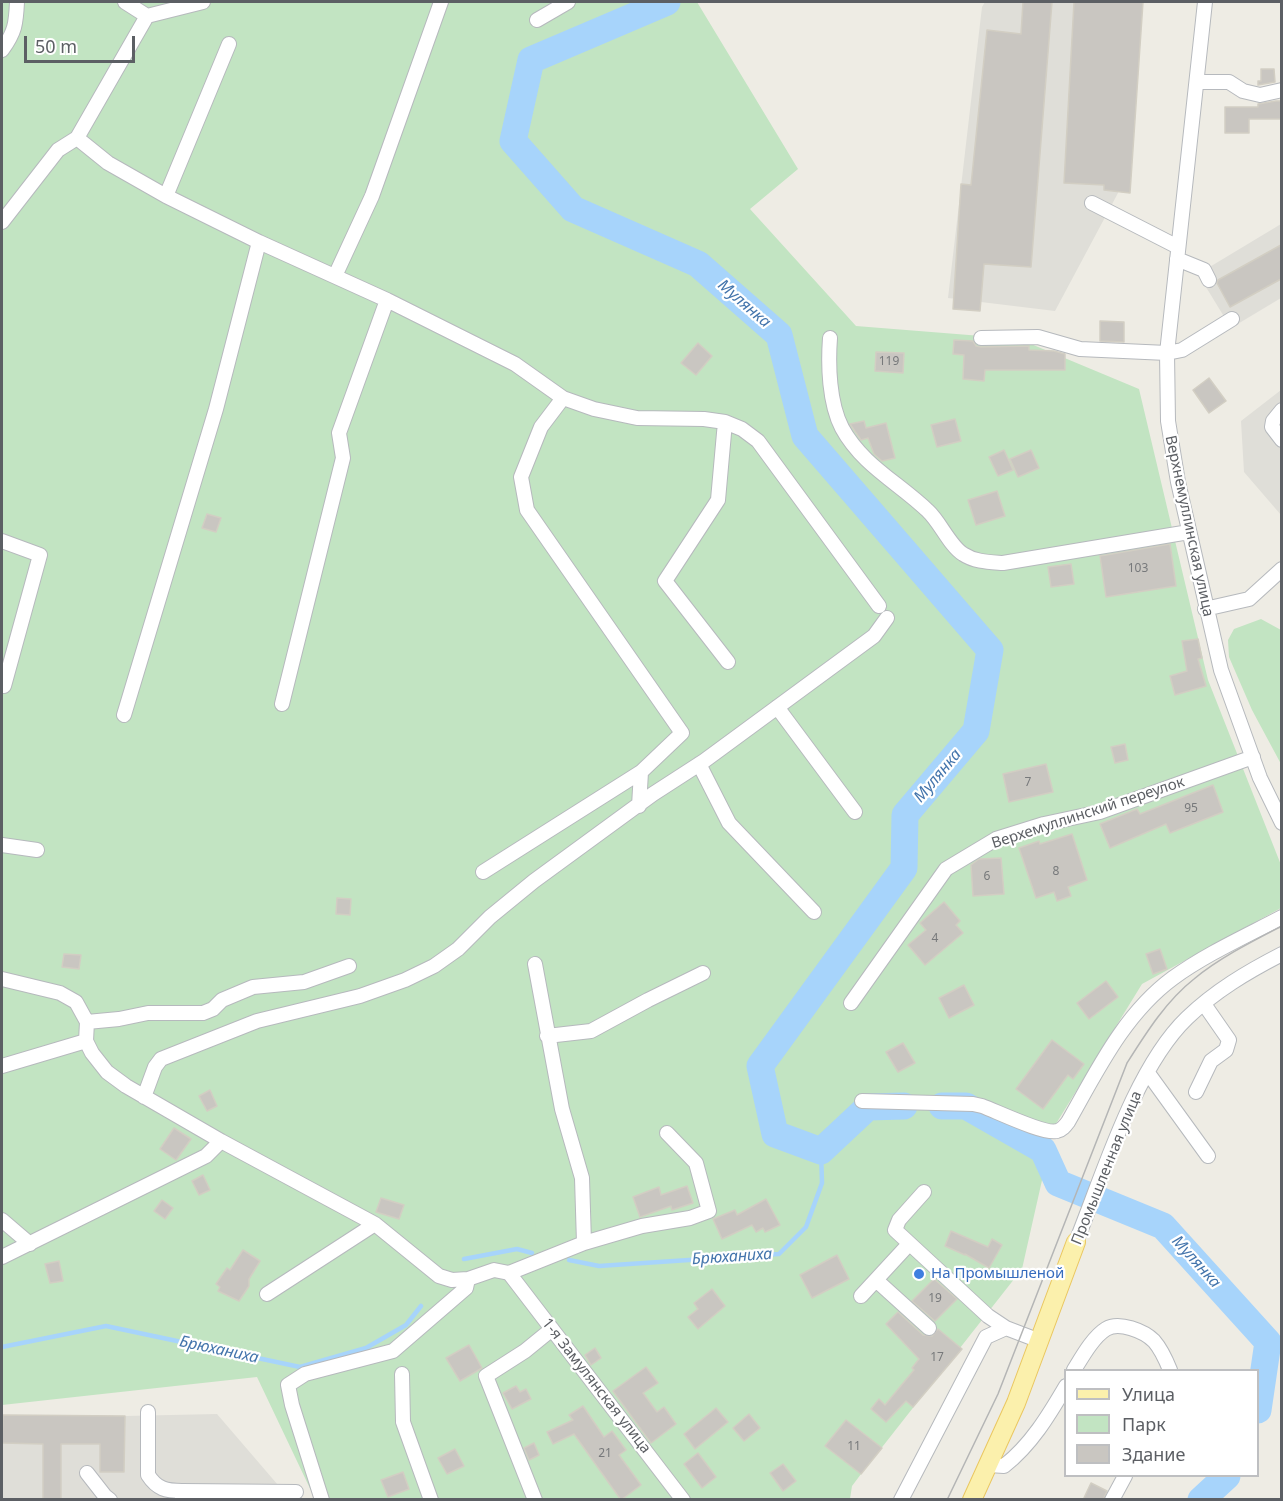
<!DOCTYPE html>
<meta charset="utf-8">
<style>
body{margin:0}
#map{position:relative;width:1283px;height:1501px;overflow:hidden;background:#eeece4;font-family:"Noto Sans",sans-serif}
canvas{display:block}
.frame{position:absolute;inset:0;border:3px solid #5c5f64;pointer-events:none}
.legend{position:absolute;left:1064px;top:1369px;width:195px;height:108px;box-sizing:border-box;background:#fff;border:2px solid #bebfc1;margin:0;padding:8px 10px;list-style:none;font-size:18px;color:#5c5f64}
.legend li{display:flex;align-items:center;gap:12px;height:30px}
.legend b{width:30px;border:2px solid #bebfc1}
.scale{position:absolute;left:24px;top:36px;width:111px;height:27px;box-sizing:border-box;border:3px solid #5c5f64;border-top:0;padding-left:8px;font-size:18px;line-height:21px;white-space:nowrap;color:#5c5f64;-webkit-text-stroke:4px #fff;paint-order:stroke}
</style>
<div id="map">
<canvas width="1283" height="1501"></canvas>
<div class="frame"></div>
<ul class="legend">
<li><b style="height:8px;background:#fbf0ac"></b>Улица</li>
<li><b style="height:16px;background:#c2e4c2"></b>Парк</li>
<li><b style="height:16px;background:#c9c6c1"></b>Здание</li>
</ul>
<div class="scale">50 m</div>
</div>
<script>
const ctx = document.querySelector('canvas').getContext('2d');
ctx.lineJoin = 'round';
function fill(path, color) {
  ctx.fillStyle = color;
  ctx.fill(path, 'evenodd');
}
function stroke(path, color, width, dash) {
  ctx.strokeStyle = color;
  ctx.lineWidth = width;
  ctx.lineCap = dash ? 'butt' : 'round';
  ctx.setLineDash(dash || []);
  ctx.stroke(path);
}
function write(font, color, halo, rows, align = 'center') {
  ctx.font = font + ' "Noto Sans",sans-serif';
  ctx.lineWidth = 4.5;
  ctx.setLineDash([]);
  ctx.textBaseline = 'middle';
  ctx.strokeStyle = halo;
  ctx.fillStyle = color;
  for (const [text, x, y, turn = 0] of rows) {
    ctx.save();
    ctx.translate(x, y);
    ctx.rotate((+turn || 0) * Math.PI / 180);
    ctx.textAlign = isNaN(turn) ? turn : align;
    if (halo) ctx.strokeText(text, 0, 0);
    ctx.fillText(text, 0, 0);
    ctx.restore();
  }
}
fill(new Path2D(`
 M985,2H1141L1126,178L1055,311L948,298L982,7Z
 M1281,224V298L1231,328L1198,274Z
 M1281,390V515L1244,472L1241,421Z
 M217,1414L290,1499L2,1500V1415L125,1416Z`), '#dfded8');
fill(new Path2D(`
 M2,2H697L798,169L750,209L856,326L1019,339L1139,389L1208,680L1281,865V908L1142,984L1054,1127L1022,1269L861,1474L852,1486L850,1499H315L257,1377L2,1405Z
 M1261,619L1281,630V764L1252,710L1229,657L1228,640L1234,629Z`), '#c2e4c2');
stroke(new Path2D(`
 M464,1259L517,1249L532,1253
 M569,1260L599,1266L779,1254L806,1227L822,1183L821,1151
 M2,1347L106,1326L300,1367L366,1348L406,1325L421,1306`), '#a7d4fb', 4.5);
stroke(new Path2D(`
 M667,2L531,60L513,141L573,209L698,264L779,335L805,436L990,650L976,731L905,815L904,868L760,1066L775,1134L821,1151L868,1107L904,1106
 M942,1106H966L1043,1150L1058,1183L1163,1226L1268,1342L1258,1410
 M1201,1500L1227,1476`), '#a7d4fb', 27);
const building = new Path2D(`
 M1023,2H1052L1031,267L984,264L980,311L953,309L961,184L971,185L987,30L1021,34Z
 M1074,2H1143L1130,193L1104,190V185L1064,183Z
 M1261,69H1274L1275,82L1258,85V81H1261Z
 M1276,101H1281V119H1249V133H1225V107H1258V104Z
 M1281,245V279L1230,307L1217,283L1218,280Z
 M1100,321L1124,322V342L1100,341Z
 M954,340L973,341L976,346L981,347L1029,346V350L1054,351L1065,354V370H985L984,381L963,379L964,355L953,354Z
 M698,343L712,356L696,375L681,363Z
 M876,352L904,353L903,373L875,371Z
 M1209,378L1226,401L1209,413L1193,390Z
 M955,419L961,441L937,447L931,425Z
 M864,421L866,428L886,423L895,458L882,461L874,454L868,438L861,440L850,424Z
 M1004,450L1013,470L998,476L989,457Z
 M1031,450L1039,468L1018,477L1010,459Z
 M997,491L1005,516L976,525L968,500Z
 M207,514L221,518L216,532L202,528Z
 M1170,544L1176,586L1106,597L1100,556Z
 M1071,564L1074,584L1051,587L1048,567Z
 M1198,639L1202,658L1198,659L1206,686L1175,695L1170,676L1187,671L1182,641Z
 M1125,744L1128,760L1115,763L1111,747Z
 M1046,764L1053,792L1009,802L1003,774Z
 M1213,785L1223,812L1170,833L1166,824L1110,848L1100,824L1137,809L1140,814Z
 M1072,834L1087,880L1068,887L1071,896L1057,901L1054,892L1036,898L1019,848L1039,841L1040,844Z
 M1001,858L1004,894L973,896L971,865L979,859Z
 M337,898L351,899L350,915L336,914Z
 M944,902L960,921L956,925L963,933L925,965L908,945L926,930L920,923Z
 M1160,949L1167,969L1153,974L1146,954Z
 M64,954L81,955L79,969L62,967Z
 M1106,981L1118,997L1089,1019L1077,1003Z
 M964,985L974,1005L949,1018L939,998Z
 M1052,1040L1084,1064L1073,1079L1068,1075L1043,1109L1016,1089Z
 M903,1043L915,1063L898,1072L886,1052Z
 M210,1090L217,1106L207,1111L199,1096Z
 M174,1128L191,1139L176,1160L160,1149Z
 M203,1175L210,1190L199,1195L192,1181Z
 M687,1186L693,1203L672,1210L671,1206L640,1217L633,1197L659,1187L661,1195Z
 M381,1198L404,1205L399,1219L376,1212Z
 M766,1199L780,1225L765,1232L763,1228L756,1232L752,1225L722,1239L713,1219L735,1210L737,1215Z
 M162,1200L173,1208L165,1219L154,1211Z
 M951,1231L988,1247L992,1239L1002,1245L989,1268L965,1254V1255L945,1246Z
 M243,1250L260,1261L249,1279V1286L239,1301L218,1291L220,1287L216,1284L227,1268L230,1270Z
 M837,1255L849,1279L812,1298L800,1275Z
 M59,1261L63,1281L50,1283L45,1264Z
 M934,1279L957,1299L935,1321L912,1301Z
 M712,1289L725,1306L698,1329L688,1317L698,1309L694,1303Z
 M898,1312L923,1335L932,1336L938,1329L962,1349L913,1407L906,1401L886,1422L871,1409L879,1399L885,1405L914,1370L912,1368L919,1359L886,1324Z
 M469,1345L482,1368L460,1381L446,1358Z
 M595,1348L601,1358L591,1365L585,1355Z
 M646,1367L658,1383L643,1393L657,1412L664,1407L676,1424L651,1443L613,1391Z
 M516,1386L520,1392L526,1389L531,1399L512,1409L503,1393Z
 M583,1406L604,1437L612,1431L626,1450L619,1455L641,1485L621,1500L574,1434L553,1444L547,1432L573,1420L569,1415Z
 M716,1408L728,1422L695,1449L684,1434Z
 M749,1414L760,1428L744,1441L733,1428Z
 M3,1415L125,1416L124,1472H100V1444H61V1500H43V1444L2,1443Z
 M846,1420L882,1448L861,1474L825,1446Z
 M534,1443L539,1455L529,1460L524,1448Z
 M455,1449L464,1466L447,1474L438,1458Z
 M698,1453L716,1477L702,1488L684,1464Z
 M783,1464L796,1481L783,1491L770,1473Z
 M403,1472L409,1489L388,1497L381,1480Z
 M1091,1483L1107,1491L1103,1500H1083Z`);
fill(building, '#c9c6c1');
stroke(building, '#d2cec3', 1.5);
const minor = new Path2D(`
 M125,2L147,16
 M1205,2L1167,353L1168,421L1178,482L1221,670L1260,778L1282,823
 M537,20L568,2
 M2,50C15,32 16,24 17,2
 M1198,82H1229L1243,91L1260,95L1282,90
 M77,138L108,163L166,196L259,242L387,300L515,364L563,398L594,409L637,418L704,419L725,422L742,429L758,441L879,606
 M166,196L229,44
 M1092,203L1178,247
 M2,222L58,150L77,138L147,16L203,2
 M1177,259L1204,270L1209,280
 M335,276L372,196L441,2
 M830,338C828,365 829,403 842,428C862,465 899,483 928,511C940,522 950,546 963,554C975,562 989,562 1003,563L1189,532
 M981,338L1038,337L1080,349L1167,353L1182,350L1232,319
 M563,398L541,427L521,477L527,510L682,733L641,772L639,806
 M1282,410L1273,421L1272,427L1282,440
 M725,422L718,500L665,581L728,662
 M2,541L40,555L4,686
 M1205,609L1249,599L1282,569
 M282,704L343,458L339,433L387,300
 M777,707L855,812
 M124,715L216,409L259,242
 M699,764L729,823L814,912
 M2,845L37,850
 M483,872L641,772
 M2,979L60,993L76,1002L87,1022L86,1041L92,1053L107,1072L126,1086L221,1141L375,1224L439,1276L452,1280L468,1279L494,1270L509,1273L584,1243L582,1178L562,1109L535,964
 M851,1003L946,869L996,839L1044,824L1100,812L1253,757
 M87,1022L119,1019L148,1013H203L213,1009L222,1000L253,987L304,982L349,966
 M547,1036L591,1031L648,1000L703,973
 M2,1066L86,1041
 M1148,1073L1208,1156
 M1196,1092L1211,1061L1226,1050L1229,1040L1204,1004
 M144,1097L155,1067L161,1059L257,1021L360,996L405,980L434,966L458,949L490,917L534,881L653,794L704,761L874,636L887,618
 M862,1101L973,1104L982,1106C996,1111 1045,1135 1057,1131C1062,1130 1065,1126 1068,1122C1097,1071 1124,1014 1173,978C1206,954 1246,936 1282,917
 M924,1192L899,1220L895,1230L988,1316L1006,1328
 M2,1220L30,1244
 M1076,1242C1103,1175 1135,1068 1187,1018C1215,991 1247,972 1282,954
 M584,1243L642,1226L690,1218L709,1211L696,1163L667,1133
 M2,1257L206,1156L221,1141
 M509,1273L683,1500
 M876,1280L929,1328
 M267,1294L375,1224
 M861,1296L909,1244
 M1074,1370C1082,1357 1093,1337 1106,1329C1119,1321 1144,1331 1154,1341C1161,1349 1166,1360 1170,1370
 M402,1374L403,1422L431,1500
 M148,1412V1475C157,1489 166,1491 182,1491V1497
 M989,1465L1004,1466C1031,1445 1049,1415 1066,1386
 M87,1473L105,1496L110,1500
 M182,1491L296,1492
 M322,1500L292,1405L288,1385L305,1374L393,1351L466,1288L468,1279
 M535,1500L486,1376L525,1351L552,1329
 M901,1500L986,1337L1006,1328L1040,1341
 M1112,1500L1125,1476`);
const major = new Path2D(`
 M972,1500L1016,1403L1076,1242`);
stroke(minor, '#b6b9bd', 16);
stroke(major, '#eac760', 20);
stroke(minor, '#fff', 14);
stroke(major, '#fbf0ac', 18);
stroke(new Path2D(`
 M947,1500L998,1394L1127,1063C1146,1033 1166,1001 1194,979C1219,958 1253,941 1282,926`), '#b4b5b5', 1.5);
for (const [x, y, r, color] of [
 [919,1274,6,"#3f7fe0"]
]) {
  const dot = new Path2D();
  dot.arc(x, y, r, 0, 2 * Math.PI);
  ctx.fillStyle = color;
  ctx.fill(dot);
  stroke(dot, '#fff', 2);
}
write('12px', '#77797b', null, [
 ["119",889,362],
 ["103",1138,569],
 ["7",1028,783],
 ["95",1191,809],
 ["8",1056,872],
 ["6",987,877],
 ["4",935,939],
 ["19",935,1299],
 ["17",937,1358],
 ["11",854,1447],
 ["21",605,1454]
]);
write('15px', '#5c5f64', '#fff', [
 ["Верхнемуллинская улица",1189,526,78],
 ["Верхемуллинский переулок",1088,813,-18],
 ["Промышленная улица",1107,1168,-68],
 ["1-я Замулянская улица",596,1386,52]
]);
write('15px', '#366cbe', '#fff', [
 ["На Промышленой",931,1274]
], 'left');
write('italic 16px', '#4475ac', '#fff', [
 ["Мулянка",744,304,41],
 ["Мулянка",938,776,-50],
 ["Брюханиха",732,1257,-4],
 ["Мулянка",1196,1262,48],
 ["Брюханиха",219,1350,12]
]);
</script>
